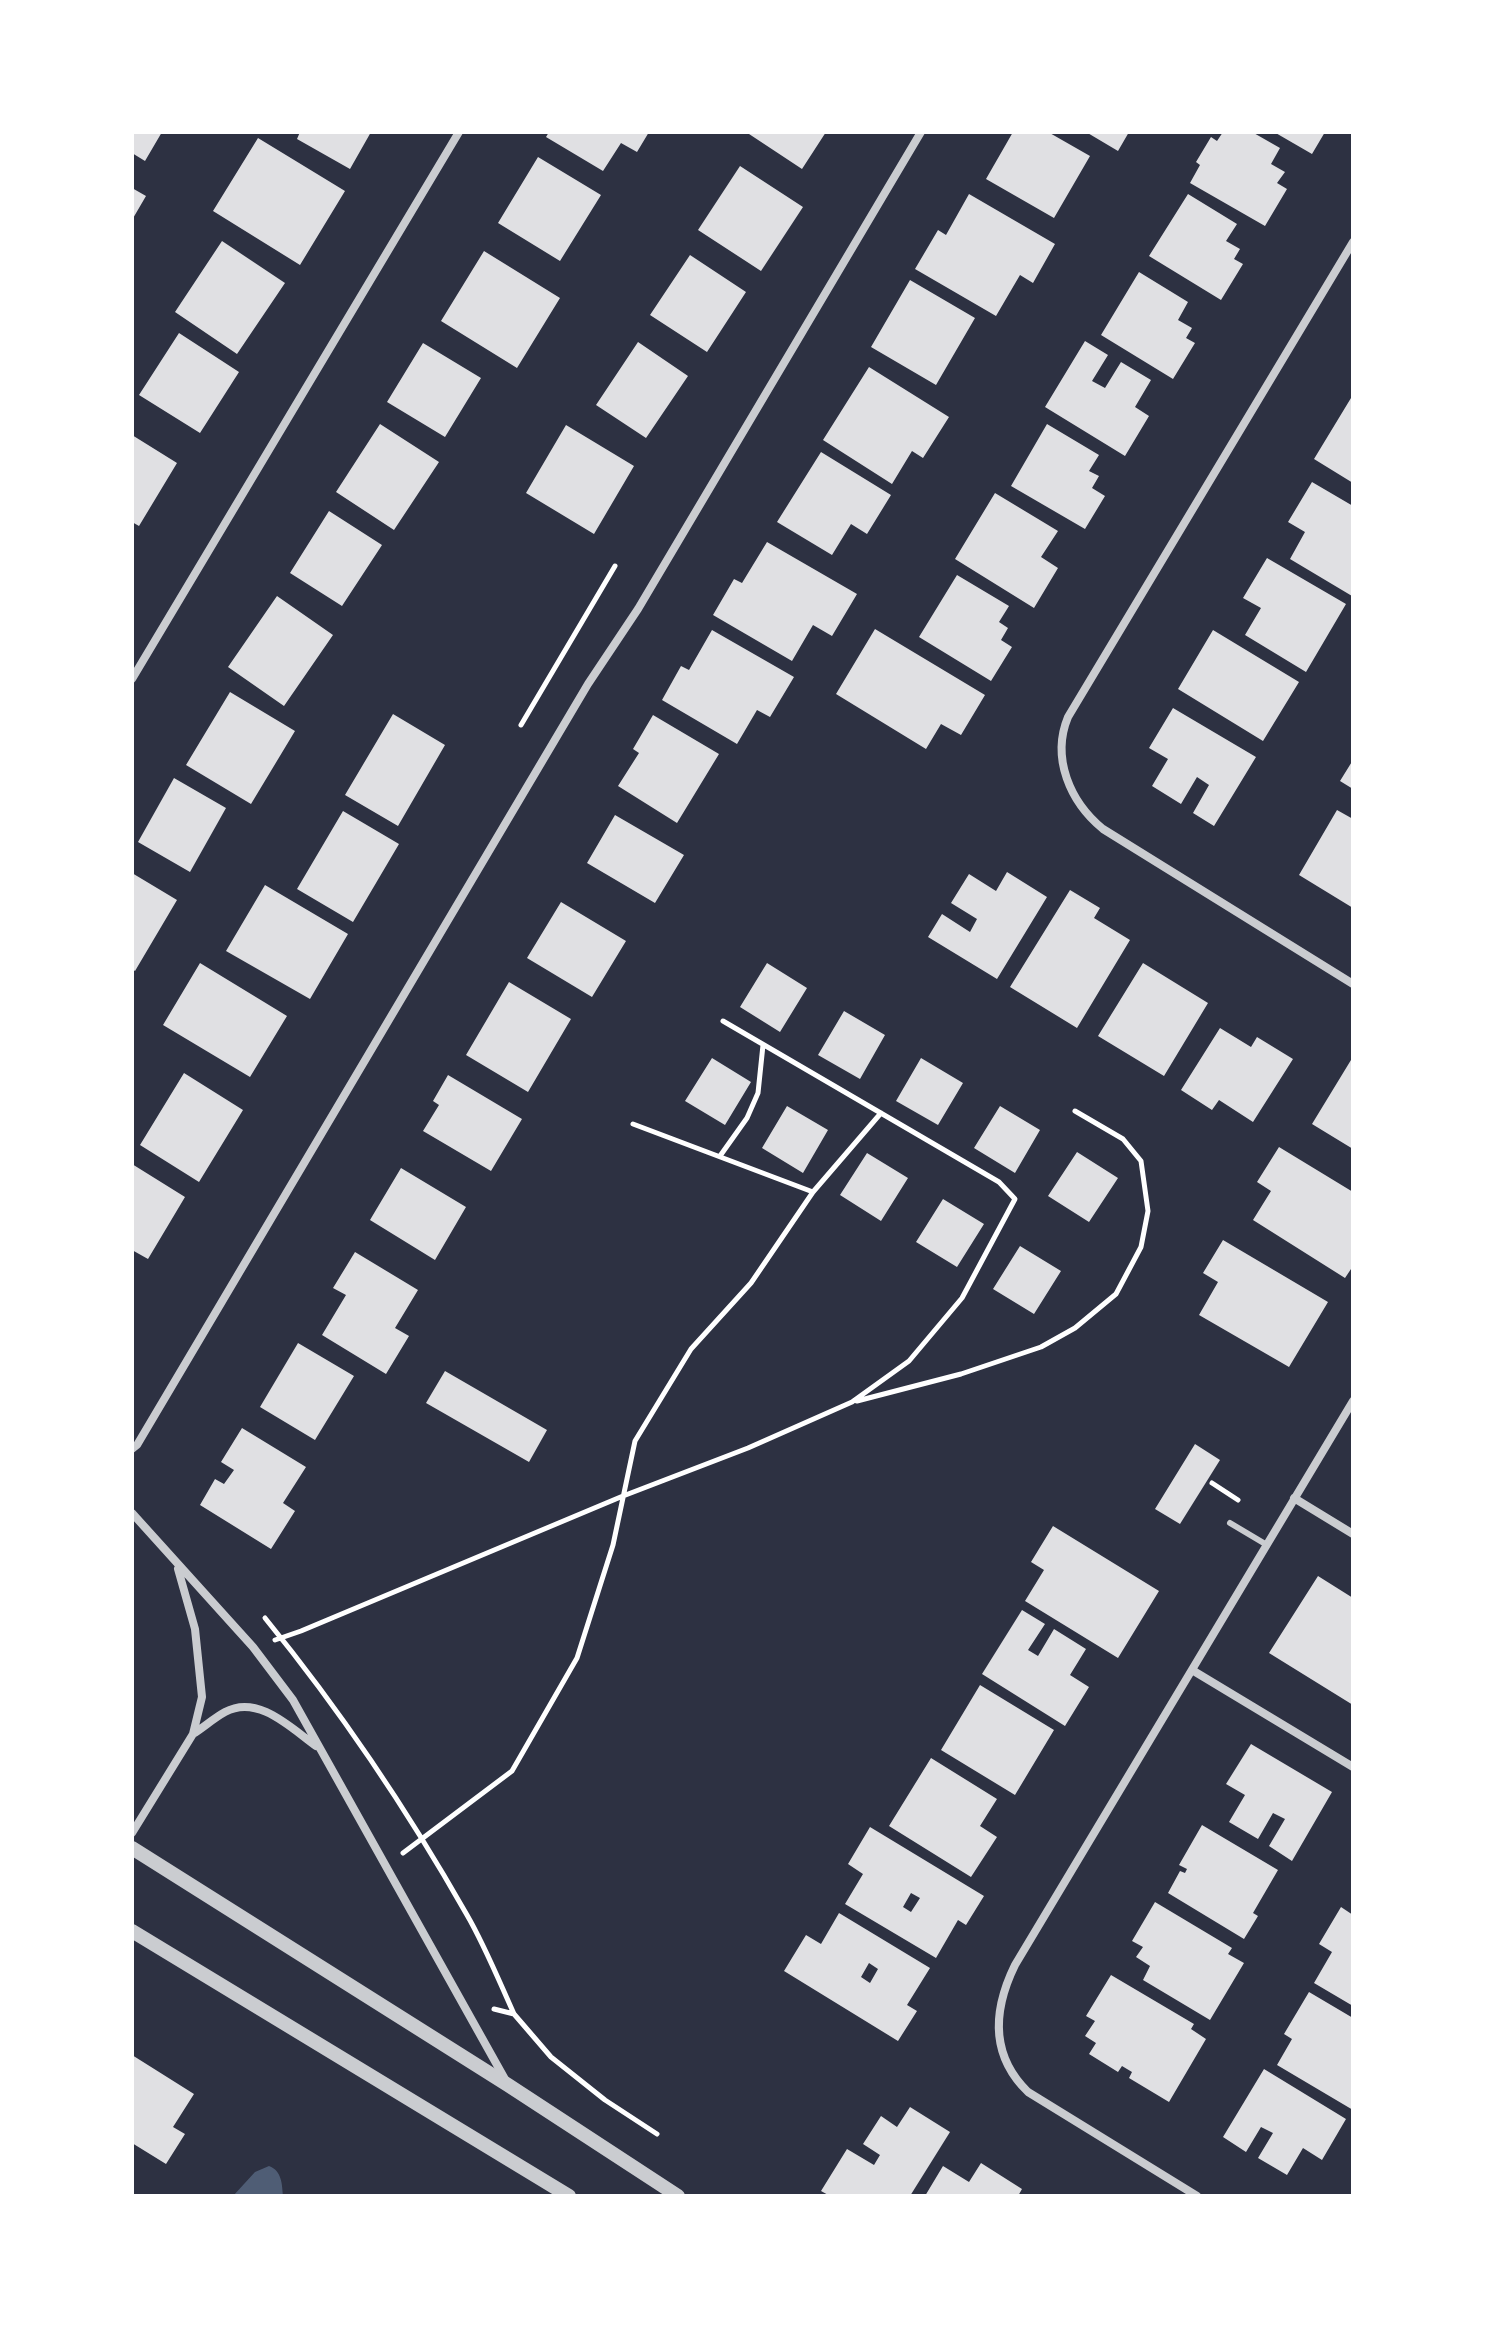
<!DOCTYPE html>
<style>
body{margin:0}
#map{position:relative;width:1485px;height:2328px;overflow:hidden;background:#2d3142;font-family:"Space Grotesk",sans-serif}
canvas{display:block}
.frame{position:absolute;inset:0;border:134px solid #fff;pointer-events:none}
</style>
<div id="map">
<canvas width="1485" height="2328"></canvas>
<div class="frame"></div>
</div>
<script>
const ctx = document.querySelector('canvas').getContext('2d');
ctx.lineJoin = 'round';
function fill(path, color) {
  ctx.fillStyle = color;
  ctx.fill(path, 'evenodd');
}
function stroke(path, color, width, dash) {
  ctx.strokeStyle = color;
  ctx.lineWidth = width;
  ctx.lineCap = dash ? 'butt' : 'round';
  ctx.setLineDash(dash || []);
  ctx.stroke(path);
}
fill(new Path2D(`
 M269,2166C282,2171 282,2184 283,2196H233L255,2172Z`), '#4f5d75');
fill(new Path2D(`
 M132,132H162L145,161L132,153Z
 M300,132H371L350,169L297,139Z
 M549,132H649L637,152L621,143L603,171L546,137Z
 M746,132H826L802,169Z
 M1013,132H1048L1090,156L1054,218L986,179Z
 M1086,132H1129L1118,151Z
 M1223,132H1252L1280,148L1271,164L1285,172L1277,183L1287,189L1265,226L1190,183L1200,165L1196,162L1211,137L1217,141Z
 M1274,132H1325L1312,154Z
 M258,138L345,191L300,265L213,211Z
 M538,157L601,195L560,261L498,223Z
 M740,166L803,207L761,271L698,230Z
 M132,188L146,196L132,220Z
 M969,194L1055,244L1033,283L1020,275L996,316L915,269L938,230L946,235Z
 M1188,194L1237,224L1226,241L1240,249L1234,259L1243,264L1221,300L1149,256Z
 M222,241L285,283L237,354L175,312Z
 M484,251L560,298L517,368L441,321Z
 M690,255L746,292L707,352L650,315Z
 M1139,272L1188,302L1178,320L1192,328L1186,338L1195,343L1173,379L1101,335Z
 M910,280L975,318L936,385L871,347Z
 M179,333L239,372L200,433L139,395Z
 M1085,341L1108,355L1092,381L1105,388L1121,362L1151,380L1135,407L1149,416L1125,456L1045,407Z
 M638,342L688,376L646,438L596,405Z
 M423,343L481,378L445,437L387,402Z
 M869,367L949,417L923,458L912,451L892,484L823,440Z
 M1351,398L1353,400V483L1314,459Z
 M380,424L439,462L394,530L336,492Z
 M1047,424L1099,455L1089,471L1099,476L1092,488L1105,496L1085,529L1011,486Z
 M566,425L634,466L594,534L526,493Z
 M132,435L177,463L139,526L132,522Z
 M821,452L891,495L867,534L851,524L832,555L777,522Z
 M1312,482L1353,506L1352,596L1290,559L1305,532L1288,522Z
 M995,493L1058,531L1041,557L1058,568L1034,608L955,559Z
 M329,511L382,545L342,606L290,573Z
 M767,542L857,594L832,636L813,625L792,661L713,615L734,579L742,583Z
 M1267,558L1346,604L1306,672L1245,635L1261,608L1243,598Z
 M957,575L1009,606L999,622L1008,628L1001,640L1012,647L991,681L919,637Z
 M277,596L333,635L284,706L228,667Z
 M875,629L985,695L961,735L941,724L926,749L836,694Z
 M712,630L794,677L770,717L757,710L737,744L662,700L681,666L689,670Z
 M1213,630L1299,682L1263,741L1178,689Z
 M230,692L295,731L251,804L186,765Z
 M1173,708L1256,757L1214,826L1193,813L1209,785L1197,777L1181,804L1152,786L1168,759L1149,748Z
 M393,714L445,745L398,826L345,795Z
 M653,715L719,754L677,823L618,786L639,753L633,749Z
 M1353,760V789L1340,781Z
 M174,778L226,808L190,872L138,842Z
 M1337,810L1353,819V908L1299,875Z
 M343,811L399,844L353,922L297,889Z
 M615,815L684,855L655,903L587,863Z
 M1007,872L1047,897L997,979L928,937L942,914L970,932L977,919L951,903L969,874L996,891Z
 M132,873L177,900L135,971L132,969Z
 M265,885L348,934L310,999L226,951Z
 M1070,890L1100,908L1094,918L1130,940L1077,1028L1010,987Z
 M561,902L626,941L592,997L527,958Z
 M200,963L287,1016L250,1077L163,1025Z
 M767,963L807,988L780,1032L740,1007Z
 M1143,963L1208,1003L1164,1076L1098,1036Z
 M509,982L571,1019L528,1092L466,1055Z
 M844,1011L885,1035L860,1079L818,1055Z
 M1220,1028L1251,1047L1257,1037L1293,1059L1253,1122L1219,1100L1212,1110L1181,1090Z
 M712,1058L751,1082L725,1125L685,1101Z
 M921,1058L963,1083L938,1125L896,1101Z
 M1351,1060L1353,1062V1149L1312,1124Z
 M184,1073L243,1110L199,1182L140,1145Z
 M448,1075L522,1119L491,1171L423,1131L439,1105L433,1101Z
 M787,1106L828,1130L803,1173L762,1148Z
 M1000,1106L1040,1130L1015,1173L974,1148Z
 M1279,1147L1353,1192V1266L1345,1278L1253,1220L1271,1191L1257,1182Z
 M1077,1152L1118,1178L1089,1222L1048,1196Z
 M867,1153L908,1178L881,1221L840,1195Z
 M132,1164L185,1197L148,1259L132,1250Z
 M401,1168L466,1207L435,1260L370,1220Z
 M943,1199L984,1224L957,1267L916,1242Z
 M1223,1240L1328,1302L1289,1367L1199,1315L1218,1282L1203,1273Z
 M1020,1246L1061,1271L1034,1314L993,1289Z
 M355,1252L418,1290L395,1328L409,1336L386,1374L322,1335L346,1295L333,1288Z
 M298,1343L354,1376L315,1440L260,1407Z
 M445,1371L547,1430L529,1462L426,1403Z
 M242,1428L306,1467L283,1503L295,1511L271,1549L200,1505L215,1479L224,1484L234,1470L221,1462Z
 M1195,1444L1220,1460L1180,1524L1155,1509Z
 M1053,1526L1159,1591L1118,1658L1025,1601L1044,1570L1031,1562Z
 M1318,1576L1353,1598V1705L1269,1653Z
 M1022,1610L1045,1624L1028,1650L1038,1656L1054,1629L1086,1649L1070,1675L1089,1687L1065,1726L982,1674Z
 M980,1685L1054,1730L1015,1795L941,1750Z
 M1251,1744L1332,1792L1292,1861L1269,1846L1285,1819L1273,1813L1258,1839L1229,1822L1245,1795L1226,1784Z
 M931,1758L997,1799L980,1826L997,1837L971,1877L889,1826Z
 M1202,1825L1278,1870L1253,1913L1258,1916L1244,1939L1168,1893L1180,1871L1185,1873L1187,1869L1179,1865Z
 M870,1827L984,1896L966,1925L958,1920L936,1958L845,1904L863,1874L848,1864ZM911,1893L920,1898L911,1912L903,1907Z
 M1155,1902L1232,1948L1228,1954L1244,1963L1210,2020L1143,1980L1150,1966L1136,1957L1143,1947L1132,1941Z
 M1341,1907L1353,1915V2006L1314,1983L1332,1952L1319,1944Z
 M839,1913L930,1968L907,2005L917,2011L898,2041L784,1971L806,1935L821,1944ZM869,1963L878,1969L870,1983L861,1977Z
 M1111,1975L1194,2024L1191,2029L1206,2039L1169,2102L1129,2078L1132,2072L1122,2066L1118,2072L1089,2054L1096,2043L1085,2036L1095,2021L1086,2016Z
 M1309,1992L1353,2018V2110L1277,2065L1292,2039L1284,2034Z
 M132,2055L194,2094L173,2127L185,2134L166,2164L132,2143Z
 M1264,2069L1346,2119L1322,2160L1303,2148L1287,2175L1258,2158L1273,2133L1261,2127L1246,2152L1223,2137Z
 M910,2107L950,2132L910,2196H830L821,2191L847,2149L874,2165L880,2155L863,2144L881,2116L897,2127Z
 M981,2163L1022,2189L1018,2196H925L943,2166L969,2182Z`), '#e0e0e3');
stroke(new Path2D(`
 M521,725L615,566
 M633,1124L813,1192
 M720,1156L747,1118L758,1093L763,1045
 M857,1401L961,1374L1041,1347L1075,1328L1116,1294L1141,1247L1148,1211L1141,1161L1123,1139L1075,1111
 M1212,1483L1238,1500
 M265,1618C340,1710 408,1811 467,1915C485,1946 499,1981 514,2014
 M275,1640L301,1631L623,1496L748,1448L852,1402L909,1361L962,1298L1015,1199L999,1182L723,1021
 M403,1853L512,1771L577,1658L613,1545L635,1441L691,1349L751,1283L813,1192L881,1113
 M494,2009L514,2014L551,2057L605,2100L657,2134`), '#fff', 5);
stroke(new Path2D(`
 M1230,1523L1267,1545`), '#caccd0', 6);
stroke(new Path2D(`
 M1353,242L1068,717C1051,758 1070,802 1103,829L1353,984
 M132,679L459,132
 M132,1449L137,1445L588,684L638,609L921,132
 M1294,1498L1353,1534
 M132,1513L253,1647L293,1700L506,2081
 M1192,1670L1353,1767
 M193,1734C204,1727 214,1718 225,1712C258,1694 291,1728 316,1746
 M132,1833L193,1734L202,1697L195,1629L178,1569
 M1197,2196L1028,2092C990,2055 993,2010 1015,1965L1353,1401`), '#caccd0', 8);
stroke(new Path2D(`
 M132,1848L508,2085L678,2196
 M132,1931L569,2196`), '#caccd0', 14);
</script>
